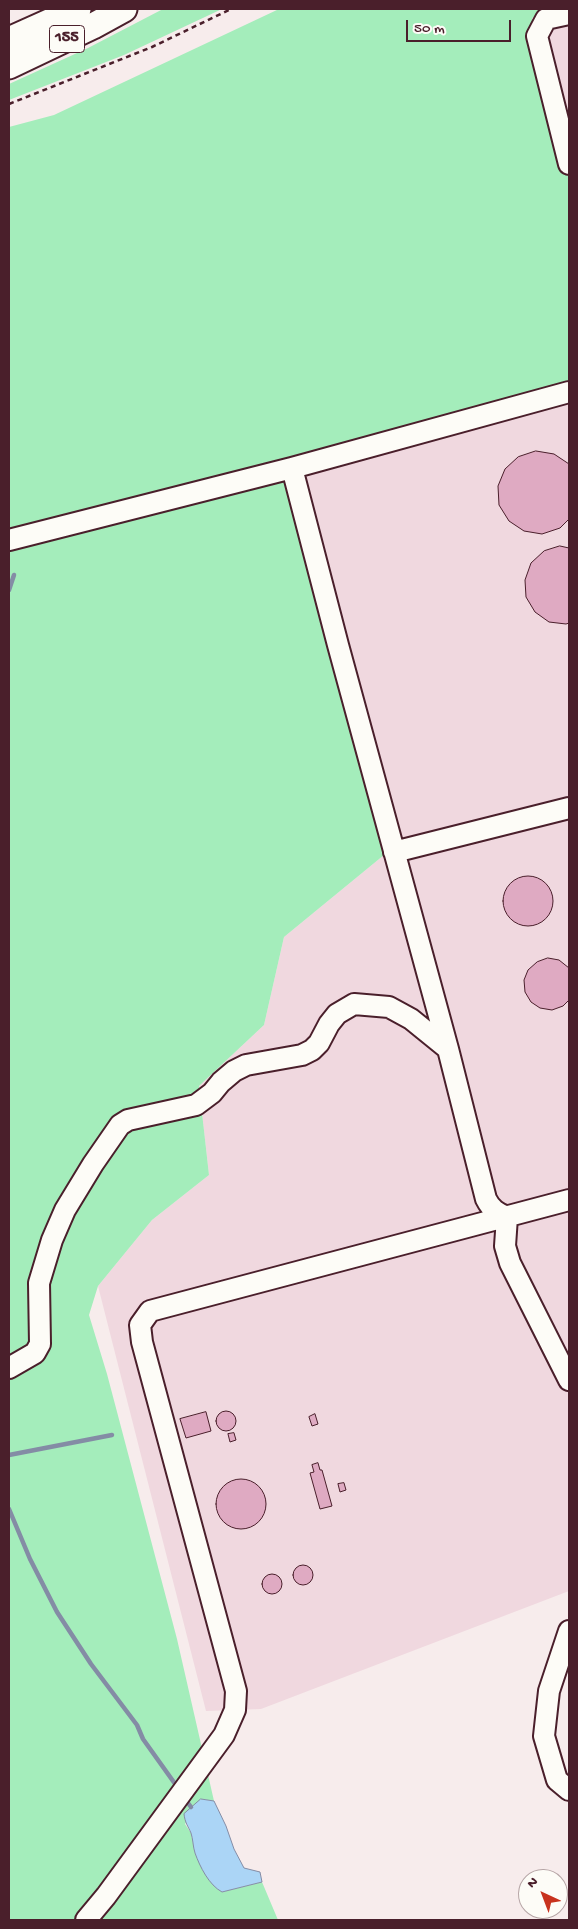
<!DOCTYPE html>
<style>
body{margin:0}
#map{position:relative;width:578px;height:1929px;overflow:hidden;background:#f7ecec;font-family:"Gochi Hand",sans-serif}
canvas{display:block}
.frame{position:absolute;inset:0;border:10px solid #4a1f2b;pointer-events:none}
.north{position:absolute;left:518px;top:1869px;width:50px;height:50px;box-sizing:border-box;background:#fdfcf7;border:1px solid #b5a4a5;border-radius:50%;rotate:317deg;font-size:14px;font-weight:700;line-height:20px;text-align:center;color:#4a1f2b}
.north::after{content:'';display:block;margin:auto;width:18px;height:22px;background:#c8321e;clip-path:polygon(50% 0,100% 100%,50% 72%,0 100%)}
.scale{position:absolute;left:406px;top:20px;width:105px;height:22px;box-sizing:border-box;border:2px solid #4a1f2b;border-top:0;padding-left:6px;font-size:15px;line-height:18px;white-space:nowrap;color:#4a1f2b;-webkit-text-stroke:4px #fdfcf7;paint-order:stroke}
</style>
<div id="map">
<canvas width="578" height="1929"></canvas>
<div class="frame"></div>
<div class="north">N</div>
<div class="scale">50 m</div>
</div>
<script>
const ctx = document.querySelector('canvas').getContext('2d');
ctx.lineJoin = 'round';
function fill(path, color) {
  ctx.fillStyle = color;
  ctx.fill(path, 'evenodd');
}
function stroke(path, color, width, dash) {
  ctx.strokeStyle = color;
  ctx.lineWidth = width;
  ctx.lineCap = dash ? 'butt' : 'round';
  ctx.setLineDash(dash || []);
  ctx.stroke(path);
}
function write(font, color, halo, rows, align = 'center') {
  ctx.font = font + ' "Gochi Hand",sans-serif';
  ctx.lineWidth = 4;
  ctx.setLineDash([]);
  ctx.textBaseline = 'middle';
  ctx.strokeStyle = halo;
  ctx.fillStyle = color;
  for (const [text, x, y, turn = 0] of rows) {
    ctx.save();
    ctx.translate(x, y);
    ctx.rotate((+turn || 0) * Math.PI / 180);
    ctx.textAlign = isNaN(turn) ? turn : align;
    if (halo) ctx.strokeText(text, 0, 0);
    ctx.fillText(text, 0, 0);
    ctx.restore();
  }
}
fill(new Path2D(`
 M557,9H569V180L532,18Z
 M569,381V1591L261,1709L206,1711L98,1286L152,1220L209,1175L199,1086L264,1025L284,937L384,855L280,462Z`), '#f0d8df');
fill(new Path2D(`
 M163,9H222L124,55L9,100V84L88,48Z
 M279,9H557L532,18L569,180V381L280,462L384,855L284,937L264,1025L199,1086L209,1175L152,1220L98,1286L89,1315L107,1374L177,1639L214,1801L201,1799L185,1824L191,1833L195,1853L222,1892L262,1882L278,1920H9V127L54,115Z`), '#a4edbb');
const water = new Path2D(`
 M201,1799L214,1801L226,1826L234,1849L244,1868L260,1872L262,1882L222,1892C209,1885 200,1867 195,1853C193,1847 193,1839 191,1833C188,1826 185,1823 184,1814Z`);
fill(water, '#abd5f6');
stroke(water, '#848ca5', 1);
stroke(new Path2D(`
 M9,590L14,575
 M9,1455L112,1435
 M9,1509L30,1559L57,1612L91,1664L137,1725L143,1739L178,1788
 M185,1799L191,1807`), '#848ca5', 4.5);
const building = new Path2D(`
 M536,451L554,454L569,464V519L560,528L542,534L524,531L509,521L499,505L498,486L505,469L518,457Z
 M560,546L569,548V623L566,624L549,622L535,612L526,597L525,580L531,563L544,551Z
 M503 901a25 25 0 1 1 50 0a25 25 0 1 1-50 0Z
 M548,958L559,960L569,968V1000L563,1006L552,1010L540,1008L531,1002L525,992L524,980L528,970L537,962Z
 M216 1421a10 10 0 1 1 20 0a10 10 0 1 1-20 0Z
 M206,1412L211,1431L186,1438L180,1419Z
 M315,1414L318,1424L312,1426L309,1417Z
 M234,1433L236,1440L230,1442L228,1434Z
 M318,1463L320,1470H322L332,1506L320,1509L310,1473L314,1472L312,1465Z
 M216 1504a25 25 0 1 1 50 0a25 25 0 1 1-50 0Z
 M344,1483L346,1490L340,1492L338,1484Z
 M293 1575a10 10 0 1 1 20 0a10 10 0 1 1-20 0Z
 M262 1584a10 10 0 1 1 20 0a10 10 0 1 1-20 0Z`);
fill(building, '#dfaac2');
stroke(building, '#4a1f2b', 1);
const minor = new Path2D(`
 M569,14L546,19L537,36L569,164
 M292,468L338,645L448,1049L486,1199C491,1209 497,1213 507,1217L505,1246L510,1263L569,1380
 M9,540L292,468L569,392
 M394,852L569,808
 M9,1368L35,1353L40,1344L39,1283L52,1240L65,1210L93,1164L120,1125L128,1120L196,1105L212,1093L221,1082L234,1071L246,1065L302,1055L312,1050L319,1043L329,1024L337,1014L354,1004L389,1007L411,1019L448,1049
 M569,1631L549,1691L544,1736L557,1780L569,1790
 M86,1920L106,1896L224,1735L235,1710L236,1691L142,1342L140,1325L150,1311L569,1200`);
const major = new Path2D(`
 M9,40L78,9
 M9,66L93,26L124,9`);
stroke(minor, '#4a1f2b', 24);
stroke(major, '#4a1f2b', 29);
stroke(new Path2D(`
 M9,104L152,47L231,9`), '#4a1f2b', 2.5, [5, 4]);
stroke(minor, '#fdfcf7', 20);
stroke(major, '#fdfcf7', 25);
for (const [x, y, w] of [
 [67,39,35]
]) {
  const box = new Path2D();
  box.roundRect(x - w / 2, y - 13.5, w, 27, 4);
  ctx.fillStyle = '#fdfcf7';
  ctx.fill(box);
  stroke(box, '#4a1f2b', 1);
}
write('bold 16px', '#4a1f2b', null, [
 ["155",67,39]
]);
</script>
